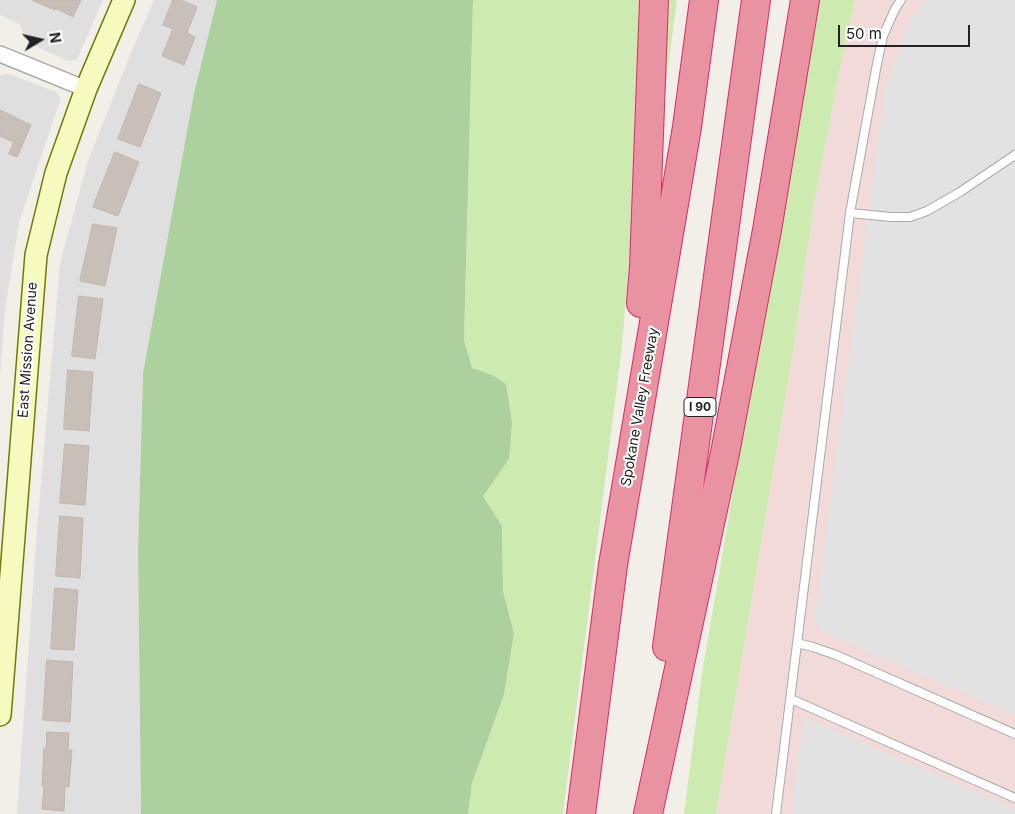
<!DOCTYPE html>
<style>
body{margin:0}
#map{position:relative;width:1015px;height:814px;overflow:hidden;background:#f2efe9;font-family:Inter,sans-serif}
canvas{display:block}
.north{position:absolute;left:15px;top:15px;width:50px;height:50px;-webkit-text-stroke:4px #fff;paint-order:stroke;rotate:81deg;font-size:14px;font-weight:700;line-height:20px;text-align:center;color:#222}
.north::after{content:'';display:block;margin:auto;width:18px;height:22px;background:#222;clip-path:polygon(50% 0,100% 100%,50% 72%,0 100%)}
.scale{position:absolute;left:838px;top:25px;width:132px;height:22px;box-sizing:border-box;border:2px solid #222;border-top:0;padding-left:6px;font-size:15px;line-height:18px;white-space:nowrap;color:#222;-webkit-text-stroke:4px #fff;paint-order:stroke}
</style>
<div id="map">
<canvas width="1015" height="814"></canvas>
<div class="north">N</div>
<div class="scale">50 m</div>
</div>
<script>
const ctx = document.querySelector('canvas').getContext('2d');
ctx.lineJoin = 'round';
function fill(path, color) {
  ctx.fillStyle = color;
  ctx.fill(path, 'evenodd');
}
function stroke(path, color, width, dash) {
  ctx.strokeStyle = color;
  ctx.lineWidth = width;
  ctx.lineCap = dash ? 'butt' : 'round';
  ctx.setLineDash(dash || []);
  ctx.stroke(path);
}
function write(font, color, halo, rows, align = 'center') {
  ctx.font = font + ' Inter,sans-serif';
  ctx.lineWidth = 4;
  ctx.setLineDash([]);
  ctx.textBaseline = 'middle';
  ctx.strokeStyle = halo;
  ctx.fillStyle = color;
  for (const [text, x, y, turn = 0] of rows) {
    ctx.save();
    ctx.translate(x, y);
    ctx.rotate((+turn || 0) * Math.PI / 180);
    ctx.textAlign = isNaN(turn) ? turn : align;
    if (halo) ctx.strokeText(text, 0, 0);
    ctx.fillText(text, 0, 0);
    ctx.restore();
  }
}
fill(new Path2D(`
 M0,0H103L77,59L68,61L29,43L19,24L0,15Z
 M154,0H217L194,93L143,373L138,551L141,814H17L37,530L60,263L88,161L128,60Z
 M9,74L56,92L61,98L19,222L5,310L0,379V75Z`), '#e0dfdf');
fill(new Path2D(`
 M855,0H1015V814H716L792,358L814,204L840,68Z`), '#f2dad9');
fill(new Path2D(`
 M473,0H641L636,140L631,239L622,346L563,814H468L472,783L514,633L503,591L502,526L483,496L492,375L472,368L464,340Z
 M661,0H677L661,122Z
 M819,0H855L840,68L814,204L792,358L716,814H684L702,674L752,380Z`), '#cdebb0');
fill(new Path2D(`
 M217,0H473L464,340L472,368L492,375L506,384L512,423L509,459L483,496L502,526L503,591L514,633L504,694L472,783L468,814H141L138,551L143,373L194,93Z`), '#add19e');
fill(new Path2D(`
 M925,0H1015V715L820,631L815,616L885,91L905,29Z
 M804,717L1015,809V814H791Z`), '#e2e2e2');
const building = new Path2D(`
 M32,0H81L73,17L55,8V10Z
 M173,0H181L197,7L187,33L195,37L184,65L162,56L173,29L163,25Z
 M139,84L161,93L140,147L118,139Z
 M0,110L31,125L22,146L0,136Z
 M14,142L22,146L17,157L9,154Z
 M115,152L139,162L118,216L93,207Z
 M93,224L117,228L105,286L80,281Z
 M79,296L103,299L95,359L72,356Z
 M68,370L93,372L89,431L64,429Z
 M65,444L89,446L85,505L60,503Z
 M60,516L83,518L80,578L56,576Z
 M55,588L78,590L74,650L51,649Z
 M47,660L73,662L70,722L43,720Z
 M47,732L69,733L68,750H72L69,787L65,786L64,811L42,809L44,786H42L44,748H46Z`);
fill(building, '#c7bfb8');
stroke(building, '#c4b6ab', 1);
const lane = new Path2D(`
 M850,213L891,217H910L927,211L960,192L1015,155
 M797,643L813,647L836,655L1015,734
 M791,699L1015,798
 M776,814L850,213L876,69L883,36L895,9L901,0`);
const street = new Path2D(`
 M0,54L86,89`);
const secondary = new Path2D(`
 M0,715L36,255L56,173L86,89L124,0`);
const highway = new Path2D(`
 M641,303L644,267L654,0
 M667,647L756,0
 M581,814L613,565L687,127L704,0
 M648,814L725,453L767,230L805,0`);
stroke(lane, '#a9a9a9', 10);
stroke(street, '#a9a9a9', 18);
stroke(secondary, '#707d05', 24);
stroke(highway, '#dc2a67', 30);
stroke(lane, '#fff', 8);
stroke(street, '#fff', 15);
stroke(secondary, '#f7fabf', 21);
stroke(highway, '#e892a2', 28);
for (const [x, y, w] of [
 [700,407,32]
]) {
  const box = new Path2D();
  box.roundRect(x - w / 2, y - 9.5, w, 19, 4);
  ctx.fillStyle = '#fff';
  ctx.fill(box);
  stroke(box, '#222', 1);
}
write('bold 12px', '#222', null, [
 ["I 90",700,407]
]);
write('14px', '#222', '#fff', [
 ["East Mission Avenue",28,350,-86],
 ["Spokane Valley Freeway",640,407,-80]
]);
</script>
